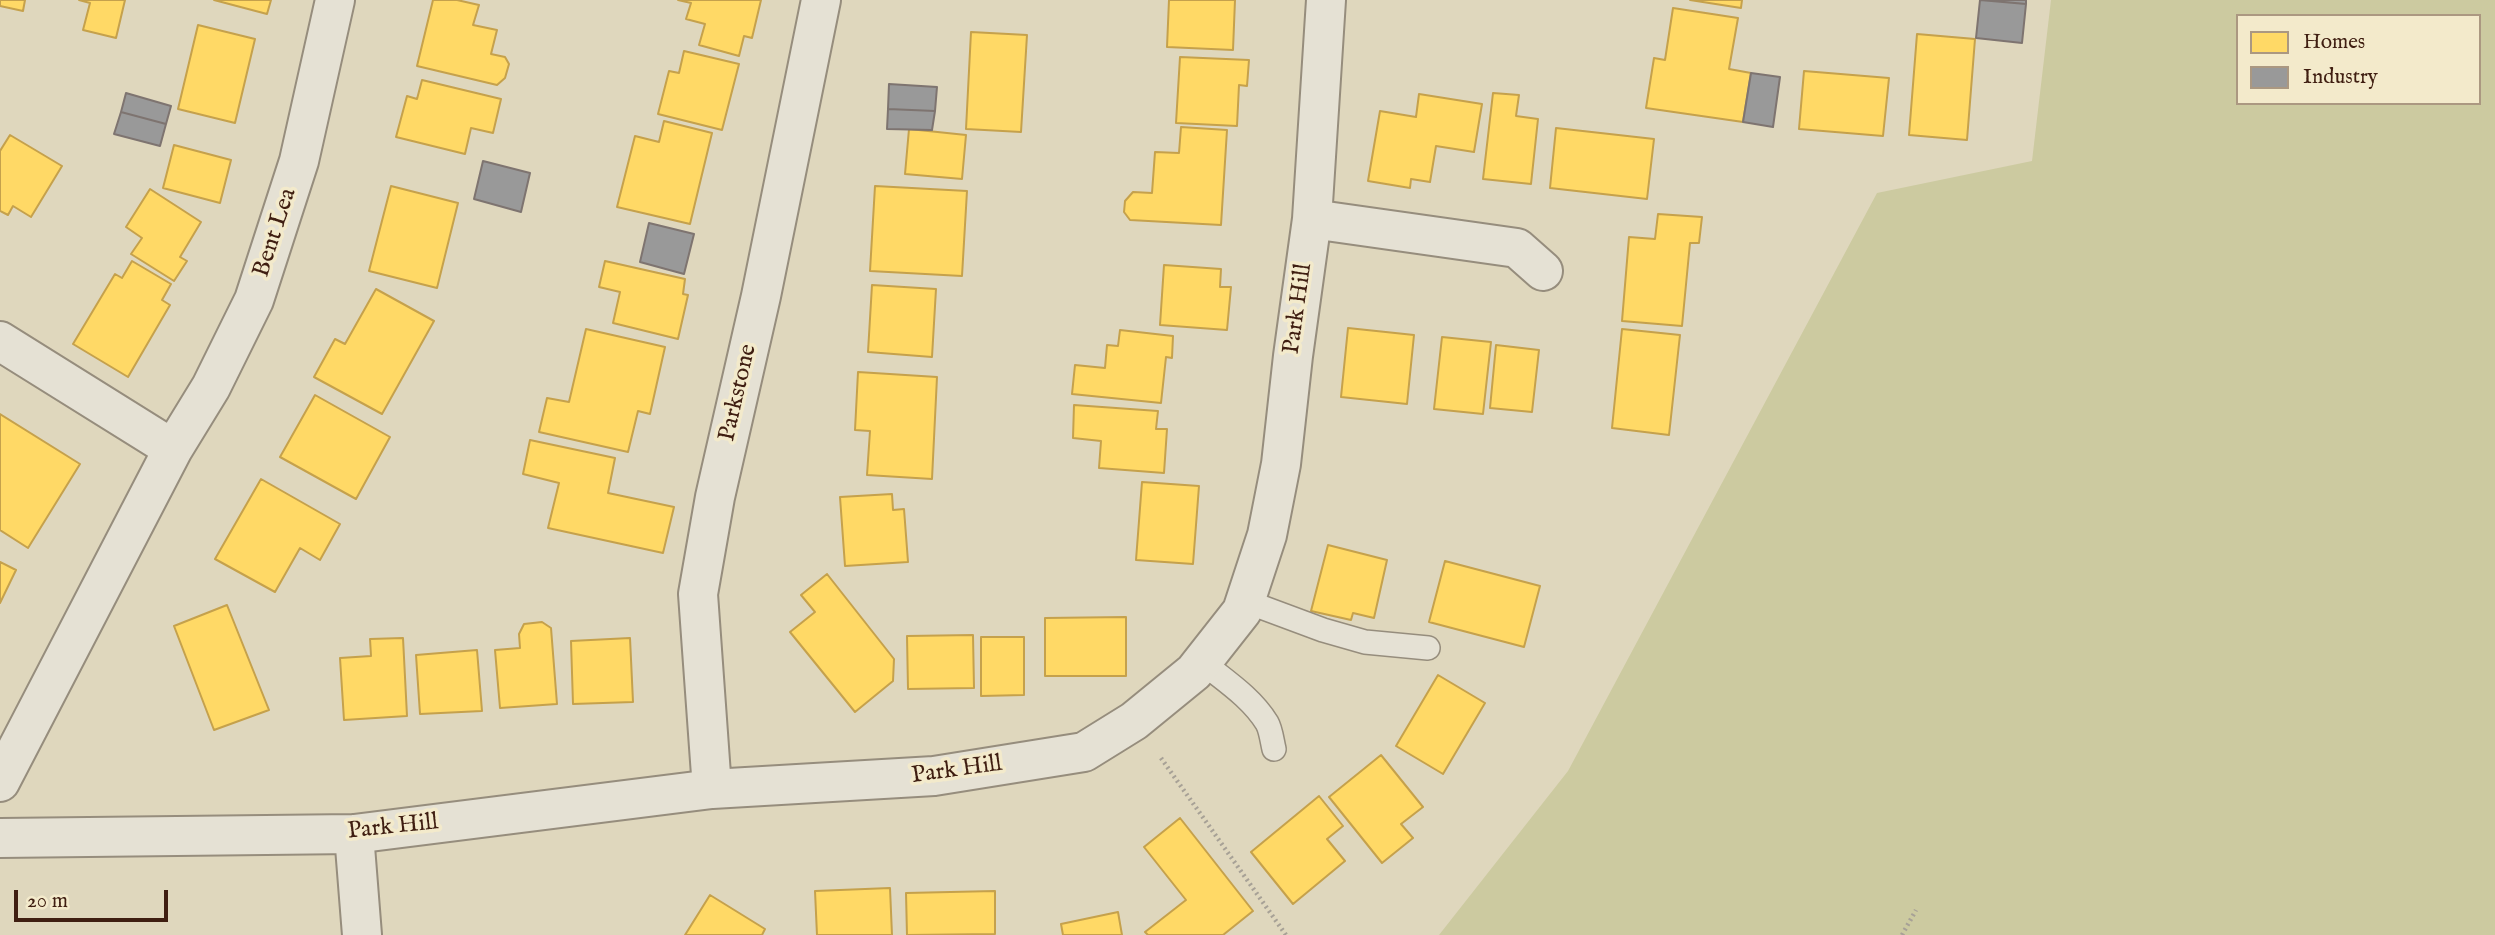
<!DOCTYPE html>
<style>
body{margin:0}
#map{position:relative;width:2495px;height:935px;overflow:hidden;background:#dfd7bd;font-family:"IM FELL English",serif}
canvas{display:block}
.legend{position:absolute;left:2236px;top:14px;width:245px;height:91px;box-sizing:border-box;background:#f3eacb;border:2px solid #ab9881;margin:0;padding:9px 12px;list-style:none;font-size:21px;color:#3f1e11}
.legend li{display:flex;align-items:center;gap:14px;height:35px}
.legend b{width:35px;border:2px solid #ab9881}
.scale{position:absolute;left:14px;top:890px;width:154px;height:32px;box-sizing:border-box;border:4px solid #3f1e11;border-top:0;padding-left:9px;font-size:21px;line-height:24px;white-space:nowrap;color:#3f1e11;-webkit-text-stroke:5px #f3eacb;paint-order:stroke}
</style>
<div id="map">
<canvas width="2495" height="935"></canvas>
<ul class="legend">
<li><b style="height:19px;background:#ffd966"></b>Homes</li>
<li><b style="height:19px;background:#999"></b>Industry</li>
</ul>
<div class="scale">20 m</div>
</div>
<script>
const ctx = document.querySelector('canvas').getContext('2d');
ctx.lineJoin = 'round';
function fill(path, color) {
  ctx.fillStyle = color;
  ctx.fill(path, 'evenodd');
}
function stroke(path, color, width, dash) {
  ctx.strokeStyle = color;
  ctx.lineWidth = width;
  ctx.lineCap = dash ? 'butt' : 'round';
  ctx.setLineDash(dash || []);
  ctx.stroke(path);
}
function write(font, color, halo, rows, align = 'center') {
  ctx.font = font + ' "IM FELL English",serif';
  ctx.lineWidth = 7;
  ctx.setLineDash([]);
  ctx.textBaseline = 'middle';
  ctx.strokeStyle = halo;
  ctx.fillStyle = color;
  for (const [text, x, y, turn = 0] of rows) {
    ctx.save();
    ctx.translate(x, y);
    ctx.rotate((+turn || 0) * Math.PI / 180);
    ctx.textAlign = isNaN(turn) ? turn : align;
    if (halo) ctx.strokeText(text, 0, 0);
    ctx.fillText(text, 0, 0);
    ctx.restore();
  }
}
fill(new Path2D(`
 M2051,0H2495V935H1439L1568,771L1877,193L2032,161ZM2238,16H2479V103H2238Z`), '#cccaa0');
const homes = new Path2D(`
 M0,0H25L23,11L0,6Z
 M79,0H125L116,38L83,30L90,3Z
 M214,0H271L267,14Z
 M433,0H457L479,5L473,25L497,30L491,54L505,57L509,64L505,78L497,85L417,66Z
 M678,0H761L752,38L744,36L739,56L699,45L705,24L686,19L691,3Z
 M1169,0H1235L1233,50L1167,47Z
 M1690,0H1742L1741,8Z
 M1673,8L1738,18L1729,69L1751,73L1743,122L1646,108L1654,58L1665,60Z
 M198,25L255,39L235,123L178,109Z
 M971,32L1027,35L1021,132L966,129Z
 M1917,34L1975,39L1967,140L1909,135Z
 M684,51L739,64L722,130L658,114L669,71L679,73Z
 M1180,57L1249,60L1247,86L1239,85L1237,126L1176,123Z
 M1804,71L1889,78L1883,136L1799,129Z
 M422,80L501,99L493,133L471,128L465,154L396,137L407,96L417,99Z
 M1493,93L1519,95L1516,116L1538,119L1531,184L1483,179Z
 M1419,94L1482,104L1474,152L1436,146L1430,182L1411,179L1410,188L1368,181L1380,111L1416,117Z
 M664,121L712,133L690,224L617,207L635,136L659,142Z
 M1181,127L1227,130L1221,225L1130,220L1124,212L1125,201L1133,192L1152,193L1155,152L1179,153Z
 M1556,128L1654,139L1647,199L1550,188Z
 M909,129L966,135L962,179L905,174Z
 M10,135L62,166L31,217L13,206L8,215L0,211V151Z
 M174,145L231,160L220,203L163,188Z
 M391,186L458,203L437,288L369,271Z
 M875,186L967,191L962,276L870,271Z
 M150,189L201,222L180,257L187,261L174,281L131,254L142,238L126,227Z
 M1658,214L1702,217L1699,243H1690L1682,326L1622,321L1629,237L1655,239Z
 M132,261L171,284L162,300L170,305L128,377L73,344L115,274L122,278Z
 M605,261L685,279L683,294L688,295L678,339L613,323L620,292L599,287Z
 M1164,265L1221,269L1220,287H1231L1227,330L1160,325Z
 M872,285L936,289L932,357L868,352Z
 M376,289L434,321L382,414L314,377L335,339L345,344Z
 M1348,328L1414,335L1407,404L1341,397Z
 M586,329L665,347L650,414L638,411L628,452L539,432L547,398L569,402Z
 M1622,329L1680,335L1669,435L1612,428Z
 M1120,330L1173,336L1172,358L1166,357L1161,403L1072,394L1075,365L1105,368L1107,345L1118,346Z
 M1442,337L1491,342L1483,414L1434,409Z
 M1496,345L1539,350L1532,412L1490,408Z
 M858,372L937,377L932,479L867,475L870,431L855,430Z
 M315,395L390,437L356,499L280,457Z
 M1074,405L1158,411L1156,429H1167L1164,473L1099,468L1101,441L1073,438Z
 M0,414L80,464L28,548L0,530Z
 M530,440L615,458L608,493L674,507L663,553L548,528L559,483L523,474Z
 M261,479L340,524L320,560L300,548L275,592L215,559Z
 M1142,482L1199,486L1193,564L1136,560Z
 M892,494L893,510L904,509L908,562L845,566L840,497Z
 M1328,545L1387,560L1374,618L1353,613L1351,620L1311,611Z
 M1445,561L1540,586L1524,647L1429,622Z
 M0,562L16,570L0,603Z
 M827,574L894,659L893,681L855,712L790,632L815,612L801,595Z
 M227,605L269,710L214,730L174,626Z
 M1126,617V676H1045V618Z
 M542,622L551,628L557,704L500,708L495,650L520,648L519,634L524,624Z
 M973,635L974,688L908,689L907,636Z
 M981,637H1024V695L981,696Z
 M403,638L407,716L344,720L340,658L371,656L370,639Z
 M630,638L633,702L573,704L571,641Z
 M477,650L482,711L420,714L416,655Z
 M1438,675L1485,703L1443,774L1396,746Z
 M1381,755L1423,807L1401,824L1413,838L1382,863L1329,797Z
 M1319,796L1343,826L1327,839L1345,861L1293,904L1251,852Z
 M1180,818L1253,911L1223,935H1148L1145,932L1186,900L1144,847Z
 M890,888L892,935H817L815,891Z
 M995,891V934L907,935L906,893Z
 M710,895L765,929L762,935H685Z
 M1118,912L1122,935H1063L1061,924Z`);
fill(homes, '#ffd966');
stroke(homes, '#c5a14c', 2);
const industry = new Path2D(`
 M1980,0L2026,4L2022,43L1976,38Z
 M1983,0H2026V4Z
 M1751,73L1780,77L1773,127L1743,122Z
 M889,84L937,87L935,111L888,109Z
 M126,93L171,106L166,124L121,112Z
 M888,109L935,111L932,130L887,129Z
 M121,112L166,124L160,146L114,134Z
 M483,161L530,173L521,212L474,199Z
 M649,223L694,234L684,274L640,262Z`);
fill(industry, '#999');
stroke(industry, '#7e7470', 2);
const lane = new Path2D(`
 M1245,601L1323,630L1365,642L1428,648
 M1202,662C1224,680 1251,697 1267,723C1271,730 1272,741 1274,749`);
const street = new Path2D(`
 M1312,219L1517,248L1543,271
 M0,341L173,449
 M0,782L173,449L211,387L254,300L299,161L335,0
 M712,789L698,594L715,497L761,296L821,0
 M354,834L362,935
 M0,838L354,834L712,789L934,776L1084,752L1134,721L1194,672L1242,611L1267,535L1281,464L1293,356L1312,219L1326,0`);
stroke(lane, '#968d7d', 26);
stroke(street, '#968d7d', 42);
stroke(new Path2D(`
 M1161,758L1286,935
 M1902,935L1916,910`), '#a7a196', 4.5, [2, 3.5]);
stroke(lane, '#e5e1d4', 23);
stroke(street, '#e5e1d4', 38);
write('24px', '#3f1e11', '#f3eacb', [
 ["Bent Lea",276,233,-72],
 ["Park Hill",1299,309,-82],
 ["Parkstone",739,393,-77],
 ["Park Hill",957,771,-8],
 ["Park Hill",393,828,-6]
]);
</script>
